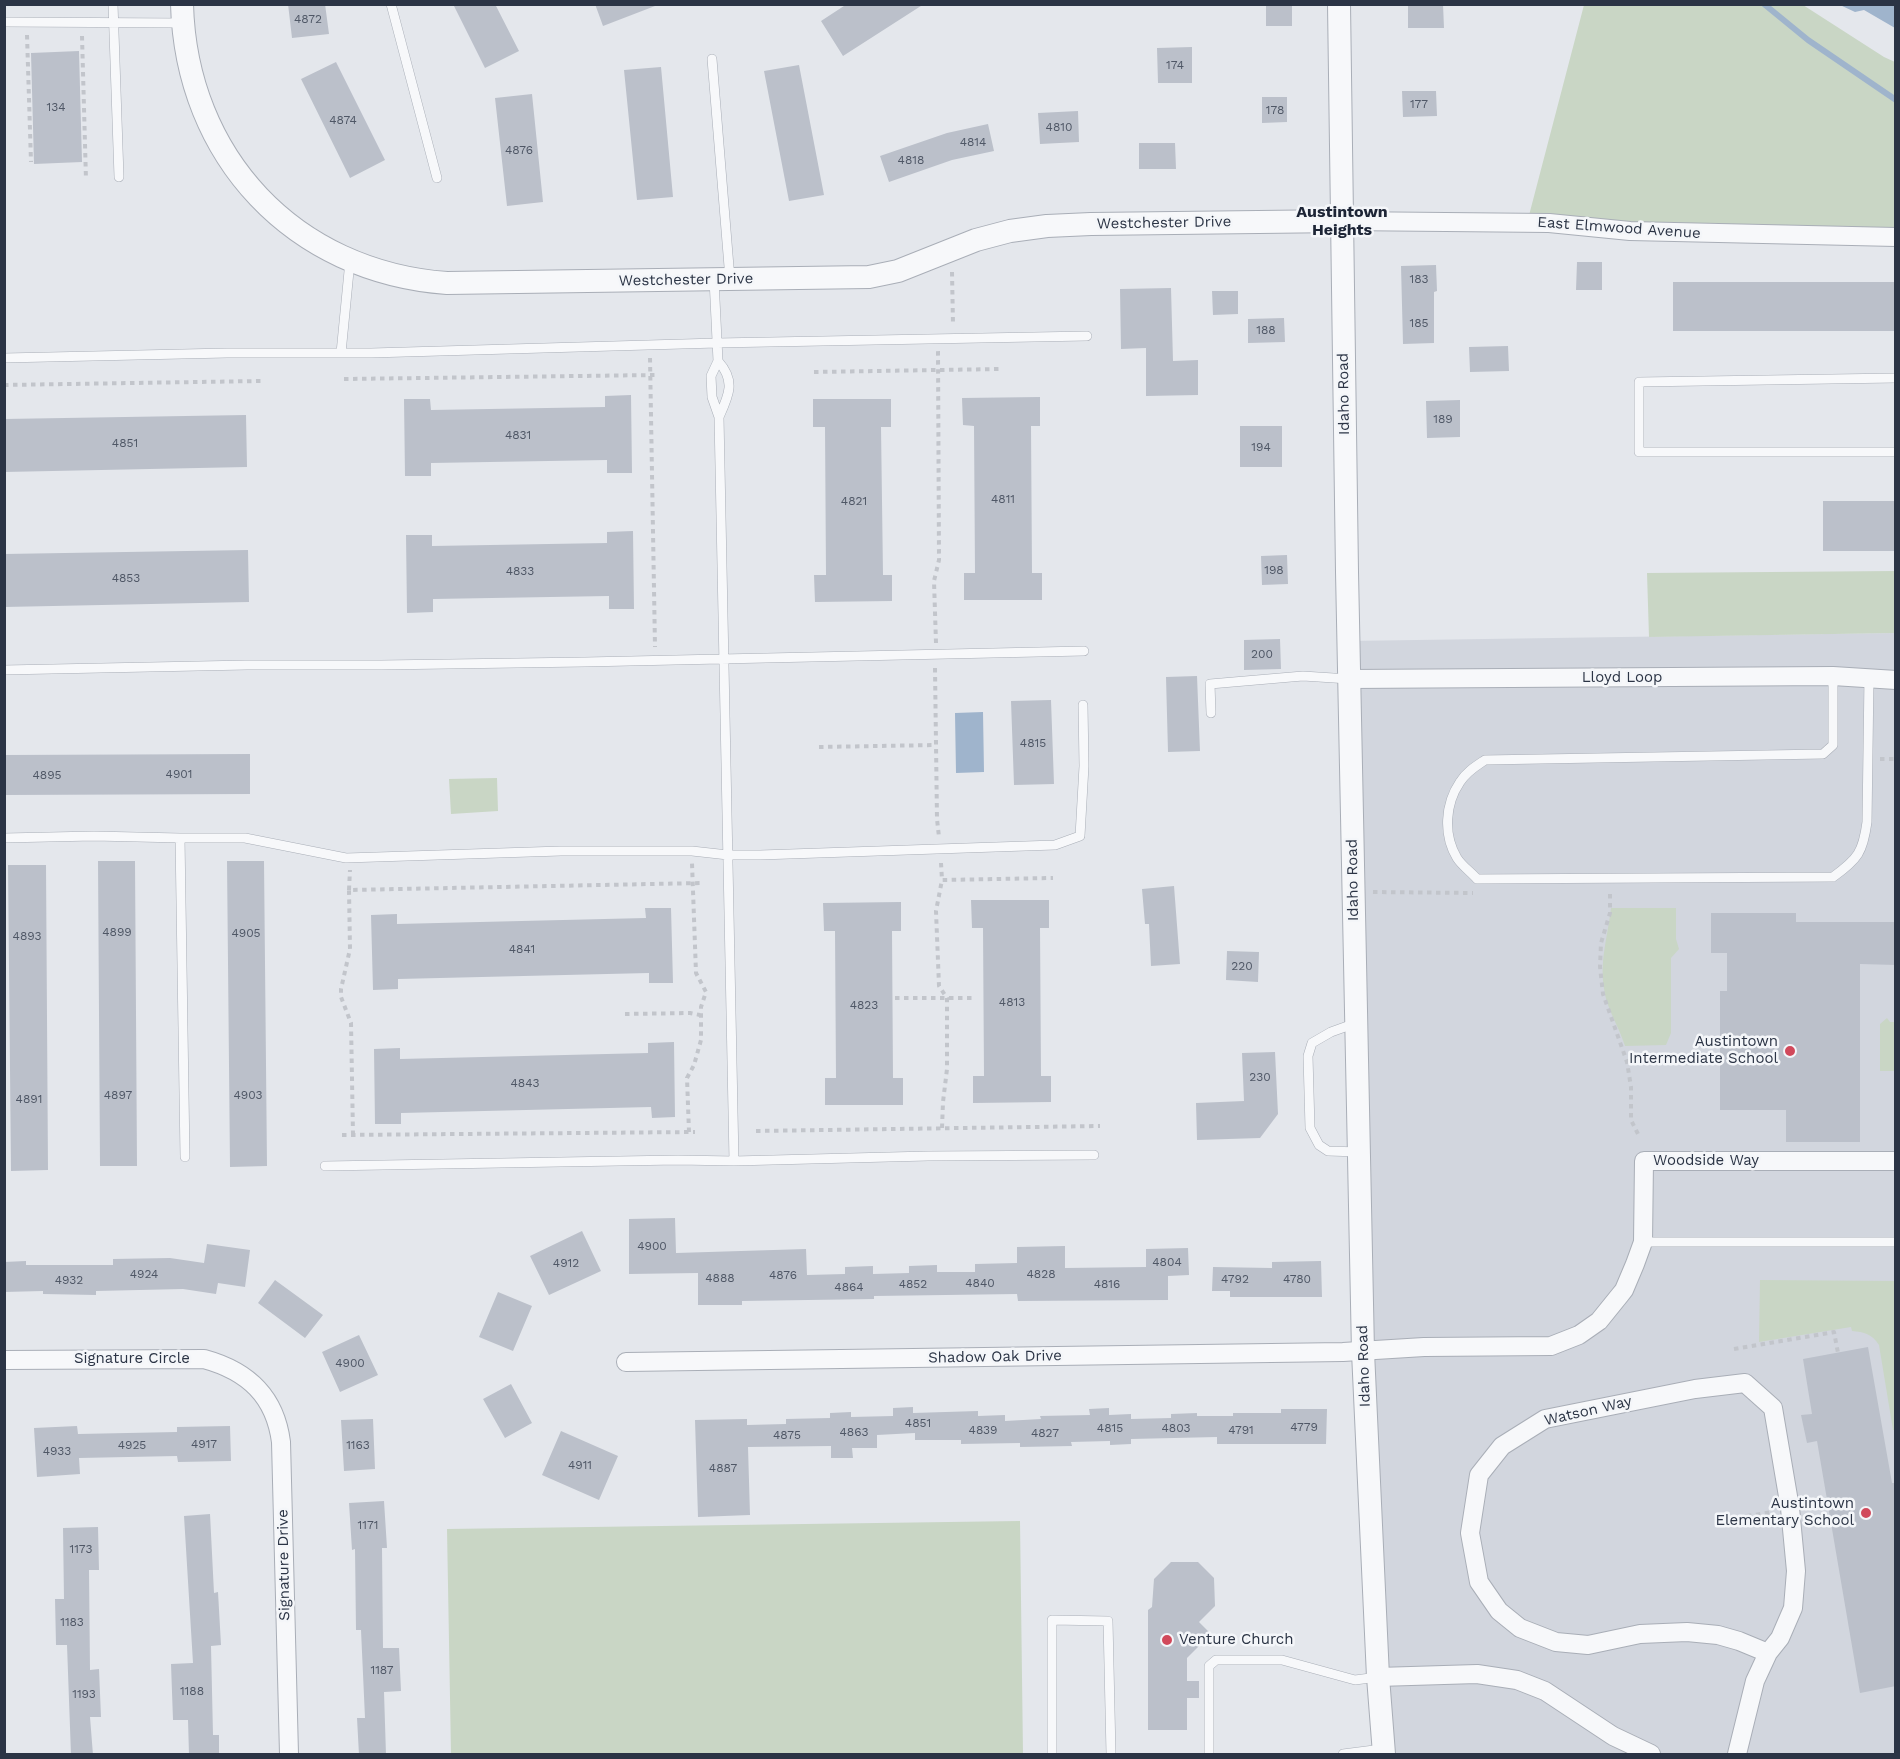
<!DOCTYPE html>
<style>
body{margin:0}
#map{position:relative;width:1900px;height:1759px;overflow:hidden;background:#e4e7ec;font-family:"Work Sans",sans-serif}
canvas{display:block}
.frame{position:absolute;inset:0;border:6px solid #2b3445;pointer-events:none}
</style>
<div id="map">
<canvas width="1900" height="1759"></canvas>
<div class="frame"></div>
</div>
<script>
const ctx = document.querySelector('canvas').getContext('2d');
ctx.lineJoin = 'round';
function fill(path, color) {
  ctx.fillStyle = color;
  ctx.fill(path, 'evenodd');
}
function stroke(path, color, width, dash) {
  ctx.strokeStyle = color;
  ctx.lineWidth = width;
  ctx.lineCap = dash ? 'butt' : 'round';
  ctx.setLineDash(dash || []);
  ctx.stroke(path);
}
function write(font, color, halo, rows, align = 'center') {
  ctx.font = font + ' "Work Sans",sans-serif';
  ctx.lineWidth = 5;
  ctx.setLineDash([]);
  ctx.textBaseline = 'middle';
  ctx.strokeStyle = halo;
  ctx.fillStyle = color;
  for (const [text, x, y, turn = 0] of rows) {
    ctx.save();
    ctx.translate(x, y);
    ctx.rotate((+turn || 0) * Math.PI / 180);
    ctx.textAlign = isNaN(turn) ? turn : align;
    if (halo) ctx.strokeText(text, 0, 0);
    ctx.fillText(text, 0, 0);
    ctx.restore();
  }
}
fill(new Path2D(`
 M1895,633V1754H1384L1348,641Z`), '#d2d6de');
fill(new Path2D(`
 M1584,5H1803L1884,57L1895,62V237L1527,223Z
 M1895,571V633L1649,637L1647,573Z
 M497,778L498,811L451,814L449,779Z
 M1611,908H1676V939L1679,949L1671,958V1033L1666,1045L1625,1046C1620,1030 1612,1017 1607,1002C1597,966 1607,943 1611,908Z
 M1887,1018L1890,1022H1895V1071H1880V1024Z
 M1760,1280L1895,1281V1430H1893L1879,1345C1872,1334 1864,1332 1852,1331L1851,1327L1759,1342Z
 M1020,1521L1023,1754H451L447,1529Z`), '#c9d6c5');
fill(new Path2D(`
 M1840,5H1895V28L1864,10L1855,12Z
 M983,712L984,772L956,773L955,713Z`), '#9fb4cc');
stroke(new Path2D(`
 M1764,4L1808,40L1896,100`), '#9fb4cc', 6);
fill(new Path2D(`
 M288,4H325L329,34L292,38Z
 M453,4H495L519,51L485,68Z
 M595,4H655V6L603,26Z
 M847,4H924L843,56L821,21Z
 M1266,4H1292V26H1266Z
 M1408,4H1443L1444,28H1408Z
 M1192,47V83H1158L1157,48Z
 M79,51L82,162L34,164L31,53Z
 M336,62L385,160L350,178L301,79Z
 M799,65L824,195L789,201L764,71Z
 M661,67L673,197L637,200L624,70Z
 M1402,91H1436L1437,116L1403,117Z
 M532,94L543,202L507,206L495,98Z
 M1262,97H1287V122L1262,123Z
 M1078,111L1079,142L1040,144L1038,113Z
 M988,124L994,151L952,160L889,182L880,156L947,133Z
 M1139,143H1175L1176,169H1139Z
 M1577,262H1602V290H1576Z
 M1436,265L1437,291L1434,292V343L1403,344L1401,266Z
 M1673,282H1896V331H1673Z
 M1171,288L1173,361L1198,360V395L1146,396V348L1121,349L1120,289Z
 M1212,291H1238V314L1213,315Z
 M1284,318L1285,342L1248,343V319Z
 M1508,346L1509,371L1470,372L1469,347Z
 M631,395L632,473H607V460L431,463V476H405L404,399H430L431,410L605,407V396Z
 M1040,397V426H1031L1032,573H1042V600H964V573H975L974,426L963,425L962,398Z
 M813,399H891V427H881L883,575H892V601L815,602L814,575H826L825,427H813Z
 M1460,400V437L1427,438L1426,401Z
 M246,415L247,467L4,472V419Z
 M1240,426H1282V467H1240Z
 M1823,501H1896V551H1823Z
 M633,531L634,609H609V596L433,599V612L407,613L406,535H432V546L607,543V532Z
 M248,550L249,602L4,607V554Z
 M1287,555L1288,584L1262,585L1261,556Z
 M1280,639L1281,669L1244,670V640Z
 M1197,676L1200,751L1168,752L1166,677Z
 M1051,700L1054,784L1014,785L1011,701Z
 M250,754V794L4,795V755Z
 M98,861H135L137,1166H100Z
 M227,861H264L267,1166L230,1167Z
 M8,865H46L48,1170L11,1171Z
 M1174,886L1180,964L1151,966L1149,924H1145L1142,889Z
 M971,900H1049V928H1040L1041,1076H1051V1102L973,1103V1076H984L983,928H972Z
 M901,902V931H892L893,1078H903V1105H825V1078H836L835,931H824L823,903Z
 M645,908H671L673,983H649V973L398,979V989L373,990L371,915L397,914V924L646,918Z
 M1711,913H1796V922H1896V965L1860,964V1142H1786V1110H1720V991H1727V953H1711Z
 M1227,951L1259,952L1258,982L1226,980Z
 M674,1042L675,1117L652,1118L651,1107L401,1113V1124H375L374,1049L400,1048V1059L648,1053V1043Z
 M1275,1052L1278,1114L1260,1138L1197,1140L1196,1103L1244,1101L1242,1053Z
 M675,1218L676,1253L806,1249L807,1275L845,1274V1267L873,1266V1274L909,1273V1266L937,1265V1272H975V1264L1017,1263V1247L1065,1246V1268L1146,1267V1249L1188,1248L1189,1275L1168,1276V1300L1018,1301L1017,1294L874,1296V1299L742,1301V1305H698V1273L629,1274V1219Z
 M582,1231L601,1271L549,1295L530,1256Z
 M207,1244L250,1250L245,1287L218,1283L216,1294L183,1289L96,1291V1295L43,1294V1291L4,1292V1262L26,1261V1265H113V1259L170,1258L204,1263Z
 M1321,1261L1322,1297H1230V1291H1212L1213,1267L1272,1268V1262Z
 M275,1280L323,1315L305,1338L258,1303Z
 M498,1292L532,1306L513,1351L479,1337Z
 M359,1335L378,1375L340,1392L322,1352Z
 M1868,1347L1892,1483H1896V1686L1860,1693L1817,1441L1807,1443L1801,1415L1812,1414L1803,1359Z
 M511,1384L532,1423L505,1438L483,1399Z
 M913,1407V1413L978,1411V1416L1005,1415V1421L1041,1419L1040,1416L1090,1415L1089,1409L1109,1408V1415L1131,1414V1419L1171,1418V1414L1197,1413V1416H1233V1413H1281V1409H1327L1326,1444H1217V1437L1131,1439V1444L1110,1445V1441L1071,1442L1072,1446L1020,1447V1443L961,1444V1440H915V1433L877,1435V1448H852L853,1458H831V1446L748,1447L750,1515L698,1517L695,1420L747,1419V1425L786,1424V1419L830,1418V1413L851,1412V1417L893,1416V1408Z
 M373,1419L375,1469L344,1471L341,1420Z
 M77,1426L78,1434L177,1432V1427L230,1426L231,1461L178,1462L177,1456L79,1458L80,1474L37,1477L34,1428Z
 M561,1431L618,1456L599,1500L542,1475Z
 M384,1501L387,1548H382L383,1648H399L401,1691L384,1692L386,1755H359L357,1718H365L361,1630H356L355,1549L352,1550L349,1503Z
 M210,1514L214,1593L218,1592L221,1645L211,1646L213,1735H219V1755H189L188,1720H173L171,1664L193,1663L184,1516Z
 M98,1527L99,1570H89L90,1670L99,1669L101,1717H90L93,1755H71L67,1645H56L55,1599H64L63,1528Z
 M1171,1562H1198L1214,1578L1215,1606L1199,1622L1211,1634L1187,1658V1681H1199V1698H1187V1730H1148V1610L1152,1607L1154,1579Z`), '#bbc0ca');
const service = new Path2D(`
 M113,4L119,177
 M391,4L437,178
 M4,22L183,23
 M712,59L730,279
 M714,279L718,361L711,376L712,397L719,417L734,1161
 M341,353L350,261
 M4,358L227,353H371L717,343L1087,336
 M718,361C736,381 729,395 719,417
 M1896,378L1639,382V452H1896
 M4,670L247,665H381L585,662L1084,651
 M1833,676V745L1823,754L1485,760C1476,766 1466,772 1460,782C1445,804 1443,835 1457,858C1462,866 1471,872 1477,879L1833,877C1858,859 1863,852 1867,822L1869,678
 M1211,713L1210,684L1303,676L1349,679
 M4,838L94,836L180,838L185,1157
 M180,838H245L346,858L561,851H692L728,855H760L1055,845L1080,836L1084,766L1083,705
 M1356,1023L1331,1032L1312,1043L1308,1056L1310,1128L1319,1145L1328,1151L1359,1152
 M325,1166L678,1160L734,1161L928,1156L1094,1155
 M1643,1242H1896
 M1052,1754V1620L1108,1621L1111,1754
 M1209,1754V1666L1216,1660H1282L1355,1680L1378,1677
 M1343,1754L1382,1749`);
const minor = new Path2D(`
 M1342,221L1549,223L1630,231L1896,237
 M1349,679L1833,676L1896,680
 M4,1360L204,1359C248,1371 275,1396 281,1442L289,1754
 M626,1362L1343,1352L1424,1347L1551,1346L1579,1335L1599,1321L1620,1295L1624,1290L1635,1264L1643,1242L1644,1161H1896
 M1378,1677L1477,1674L1517,1680L1545,1691L1613,1736L1651,1754
 M1737,1754L1755,1681L1768,1653L1780,1638L1793,1608L1796,1571L1790,1508L1773,1408L1745,1383L1695,1389L1545,1419L1502,1446L1479,1475L1470,1533L1479,1582L1499,1611L1520,1628L1556,1642L1588,1645L1640,1634L1687,1632L1718,1635L1739,1641L1768,1653`);
const tertiary = new Path2D(`
 M182,4C186,157 294,272 447,283L869,277L898,271L976,240L1010,231L1047,226L1091,224L1342,221
 M1339,4L1347,572L1363,1352L1378,1677L1384,1754`);
stroke(service, '#a9aeb7', 10);
stroke(minor, '#a9aeb7', 20);
stroke(tertiary, '#a9aeb7', 24);
stroke(new Path2D(`
 M27,35L31,162
 M82,36L86,180
 M952,272L953,324
 M650,358L655,647
 M814,372L1000,369
 M344,379L656,375
 M4,385L261,381
 M936,643L934,581L939,560L938,351
 M935,668L937,819L939,837
 M819,747L936,745
 M1880,759H1896
 M941,863L942,880
 M349,890L350,870
 M1373,892L1473,893
 M1610,894V913L1601,943L1600,967L1603,994L1627,1062L1631,1087V1120L1638,1134
 M895,998H974
 M625,1014L690,1013L700,1015
 M942,1128L943,1102L947,1069V998L939,986L936,911L942,880L1053,878
 M756,1131L1100,1126
 M689,1132L687,1078L694,1065L701,1040V1007L706,992L696,973L692,863
 M342,1135L695,1132
 M353,1135L351,1023L341,997V989L350,949L349,890L702,883
 M1734,1349L1834,1332L1838,1353
 M1747,1516L1773,1512`), '#c2c5cb', 4, [4.5, 4.5]);
stroke(service, '#f7f8fa', 9);
stroke(minor, '#f7f8fa', 18);
stroke(tertiary, '#f7f8fa', 22);
for (const [x, y, r, color] of [
 [1790,1051,6,"#d1495b"],
 [1866,1513,6,"#d1495b"],
 [1167,1640,6,"#d1495b"]
]) {
  const dot = new Path2D();
  dot.arc(x, y, r, 0, 2 * Math.PI);
  ctx.fillStyle = color;
  ctx.fill(dot);
  stroke(dot, '#f4f6f9', 2);
}
write('12px', '#4f5766', null, [
 ["4872",308,19],
 ["174",1175,65],
 ["177",1419,104],
 ["134",56,107],
 ["178",1275,110],
 ["4874",343,120],
 ["4810",1059,127],
 ["4814",973,142],
 ["4876",519,150],
 ["4818",911,160],
 ["183",1419,279],
 ["185",1419,323],
 ["188",1266,330],
 ["189",1443,419],
 ["4831",518,435],
 ["4851",125,443],
 ["194",1261,447],
 ["4811",1003,499],
 ["4821",854,501],
 ["198",1274,570],
 ["4833",520,571],
 ["4853",126,578],
 ["200",1262,654],
 ["4815",1033,743],
 ["4901",179,774],
 ["4895",47,775],
 ["4899",117,932],
 ["4905",246,933],
 ["4893",27,936],
 ["4841",522,949],
 ["220",1242,966],
 ["4813",1012,1002],
 ["4823",864,1005],
 ["230",1260,1077],
 ["4843",525,1083],
 ["4897",118,1095],
 ["4903",248,1095],
 ["4891",29,1099],
 ["4900",652,1246],
 ["4804",1167,1262],
 ["4912",566,1263],
 ["4924",144,1274],
 ["4828",1041,1274],
 ["4876",783,1275],
 ["4888",720,1278],
 ["4792",1235,1279],
 ["4780",1297,1279],
 ["4932",69,1280],
 ["4840",980,1283],
 ["4852",913,1284],
 ["4816",1107,1284],
 ["4864",849,1287],
 ["4900",350,1363],
 ["4851",918,1423],
 ["4779",1304,1427],
 ["4815",1110,1428],
 ["4803",1176,1428],
 ["4839",983,1430],
 ["4791",1241,1430],
 ["4863",854,1432],
 ["4827",1045,1433],
 ["4875",787,1435],
 ["4917",204,1444],
 ["4925",132,1445],
 ["1163",358,1445],
 ["4933",57,1451],
 ["4911",580,1465],
 ["4887",723,1468],
 ["1171",368,1525],
 ["1173",81,1549],
 ["1183",72,1622],
 ["1187",382,1670],
 ["1188",192,1691],
 ["1193",84,1694]
]);
write('15px', '#2b3445', '#f4f6f9', [
 ["Westchester Drive",1164,223,-1],
 ["East Elmwood Avenue",1619,228,4],
 ["Westchester Drive",686,280,-1],
 ["Idaho Road",1344,394,-91],
 ["Lloyd Loop",1622,678],
 ["Idaho Road",1353,880,-91],
 ["Woodside Way",1706,1161],
 ["Shadow Oak Drive",995,1357,-1],
 ["Signature Circle",132,1359],
 ["Idaho Road",1364,1366,-92],
 ["Watson Way",1588,1411,-13],
 ["Signature Drive",284,1565,-91]
]);
write('15px', '#2b3445', '#f4f6f9', [
 ["Austintown",1778,1042],
 ["Intermediate School",1778,1059],
 ["Austintown",1854,1504],
 ["Elementary School",1854,1521],
 ["Venture Church",1179,1640,"left"]
], 'right');
write('bold 16px', '#1d2536', '#f4f6f9', [
 ["Austintown",1342,212],
 ["Heights",1342,230]
]);
</script>
